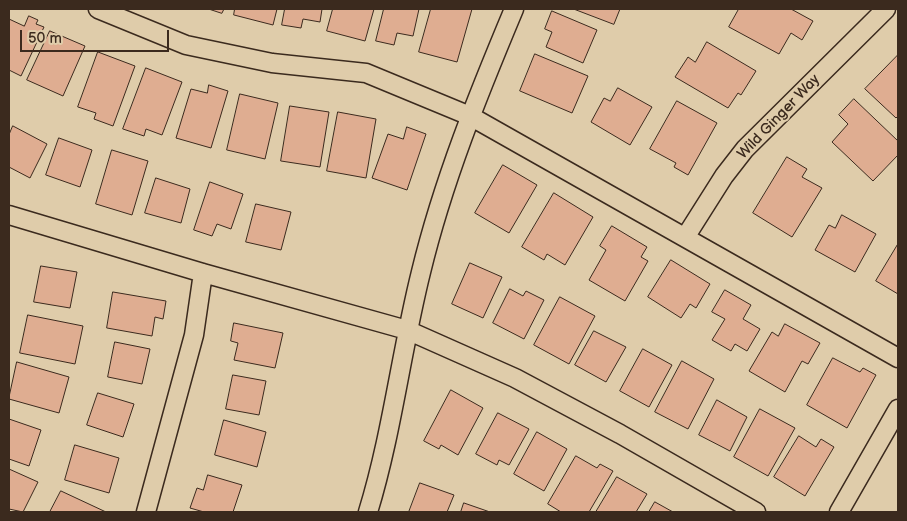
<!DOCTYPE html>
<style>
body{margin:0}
#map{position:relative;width:907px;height:521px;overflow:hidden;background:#dfccaa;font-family:"Balsamiq Sans",sans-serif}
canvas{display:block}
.frame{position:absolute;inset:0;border:10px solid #3b2a1e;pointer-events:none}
.scale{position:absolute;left:20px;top:30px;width:149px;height:22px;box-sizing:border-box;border:2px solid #3b2a1e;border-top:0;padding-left:6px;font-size:15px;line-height:18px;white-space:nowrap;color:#3b2a1e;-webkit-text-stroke:4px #dfccaa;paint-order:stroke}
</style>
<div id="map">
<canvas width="907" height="521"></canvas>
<div class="frame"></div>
<div class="scale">50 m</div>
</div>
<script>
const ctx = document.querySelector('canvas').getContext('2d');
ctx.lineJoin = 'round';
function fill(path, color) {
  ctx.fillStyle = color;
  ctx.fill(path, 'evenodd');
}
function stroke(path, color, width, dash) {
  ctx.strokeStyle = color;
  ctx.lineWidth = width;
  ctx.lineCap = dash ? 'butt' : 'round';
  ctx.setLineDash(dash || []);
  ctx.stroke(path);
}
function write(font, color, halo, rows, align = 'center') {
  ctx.font = font + ' "Balsamiq Sans",sans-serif';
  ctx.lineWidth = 4;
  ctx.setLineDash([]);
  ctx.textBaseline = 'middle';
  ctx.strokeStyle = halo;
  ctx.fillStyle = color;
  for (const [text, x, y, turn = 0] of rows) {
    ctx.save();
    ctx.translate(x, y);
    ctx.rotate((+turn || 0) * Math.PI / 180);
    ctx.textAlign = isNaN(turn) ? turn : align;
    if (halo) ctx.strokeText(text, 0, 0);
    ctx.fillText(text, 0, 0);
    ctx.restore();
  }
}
const building = new Path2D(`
 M209,9H224L222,13Z
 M235,9H277L273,25L234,15Z
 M285,9H322L320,22L303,19L301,28L282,25Z
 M333,9H374L365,41L327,31Z
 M384,9H419L413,36L397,33L394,45L376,41Z
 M431,9H472L457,62L419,52Z
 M574,9H620L614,24Z
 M739,9H791L813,21L802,40L791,33L779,54L729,27Z
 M552,11L597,30L583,63L546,47L552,32L545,29Z
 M29,16L38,20L36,24L44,27L21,76L9,70V19L24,26Z
 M50,31L85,46L63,96L27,80Z
 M707,42L756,71L741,95L738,93L728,108L675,77L688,57L695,62Z
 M98,52L135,66L113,126L94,119L96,113L78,107Z
 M535,54L588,76L572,113L520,91Z
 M898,55V116L896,118L865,89Z
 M146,68L182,82L162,135L146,129L144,136L123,129Z
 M209,85L228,91L211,148L176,138L191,89L207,93Z
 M618,88L652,107L630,145L591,122L604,98L610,101Z
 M240,94L278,103L265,159L227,150Z
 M854,99L898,141V155L873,181L832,142L848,124L839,115Z
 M677,101L717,123L688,175L674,167L676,163L650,149Z
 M290,106L329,112L320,167L281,161Z
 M338,112L376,119L366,178L327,171Z
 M13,126L47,144L30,178L9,167V135Z
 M407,127L426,134L407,190L372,178L388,134L403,139Z
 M59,138L92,150L80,187L46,175Z
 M112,150L148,161L132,215L96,204Z
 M787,157L807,169L802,177L822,188L792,237L753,213Z
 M503,165L537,185L509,233L475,213Z
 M156,178L190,189L181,223L145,213Z
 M210,182L243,194L231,229L217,224L212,236L194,230Z
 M554,193L593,217L565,265L547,254L544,260L522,247Z
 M256,204L291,212L281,250L246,242Z
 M842,215L876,234L855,272L815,250L829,225L835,228Z
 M612,226L647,247L641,257L648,261L625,301L589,280L606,250L600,246Z
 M898,244V294L876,281Z
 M671,260L710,284L696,308L690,304L681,318L648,297Z
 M470,263L502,277L483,318L452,304Z
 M41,266L77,272L70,308L34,302Z
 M510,289L523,296L526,291L544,300L524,339L493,323Z
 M725,290L751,305L743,319L760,329L747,351L735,344L731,351L712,340L725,319L712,312Z
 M113,292L166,301L163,319L155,317L152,336L107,328Z
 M560,297L595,316L569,364L534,345Z
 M28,315L83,326L75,364L20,353Z
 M234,323L283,333L275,368L234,360L238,343L231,341Z
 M785,324L820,343L808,364L802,361L785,392L749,371L772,332L778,336Z
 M594,331L626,347L606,382L575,365Z
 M115,342L150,349L142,384L108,377Z
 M643,349L672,365L649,407L620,391Z
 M833,358L860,372L863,368L876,375L847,428L807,405Z
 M682,361L714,379L688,429L655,412Z
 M17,362L69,377L59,413L9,399Z
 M233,375L266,381L259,415L226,409Z
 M451,390L483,408L458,455L441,445L439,449L424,441Z
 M98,393L134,404L123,437L87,425Z
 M717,400L747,417L730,451L699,435Z
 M760,409L795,428L768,476L734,457Z
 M498,413L529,429L509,465L499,460L497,465L476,454Z
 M9,419L41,430L29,466L9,459Z
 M224,420L266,432L257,467L215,455Z
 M537,432L567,449L544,491L514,474Z
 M799,436L816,447L821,439L834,447L805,496L774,477Z
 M75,445L119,458L109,493L65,480Z
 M576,456L597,468L600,464L613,471L589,512H561L548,504Z
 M9,469L38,482L23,512L9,509Z
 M208,475L242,485L233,512H204L190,508L197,488L203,490Z
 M617,477L647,494L636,512H596Z
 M420,483L454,495L447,512H409Z
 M61,491L106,512H50Z
 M655,502L673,512H649Z
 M464,503L490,512H461Z`);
fill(building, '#dfad91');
stroke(building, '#3b2a1e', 1);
const street = new Path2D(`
 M98,9L186,45L272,63L366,73L470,116L898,358
 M9,215L203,273L407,330L515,378L620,434L756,512
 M686,236L724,176L745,149L886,9
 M146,512L194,335L203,273
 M368,512C392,434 401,352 421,272C443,181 478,95 514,9
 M839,512L898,409`);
stroke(street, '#3b2a1e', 21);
stroke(street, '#dfccaa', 18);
write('15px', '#3b2a1e', '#dfccaa', [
 ["Wild Ginger Way",779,117,-46]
]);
</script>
